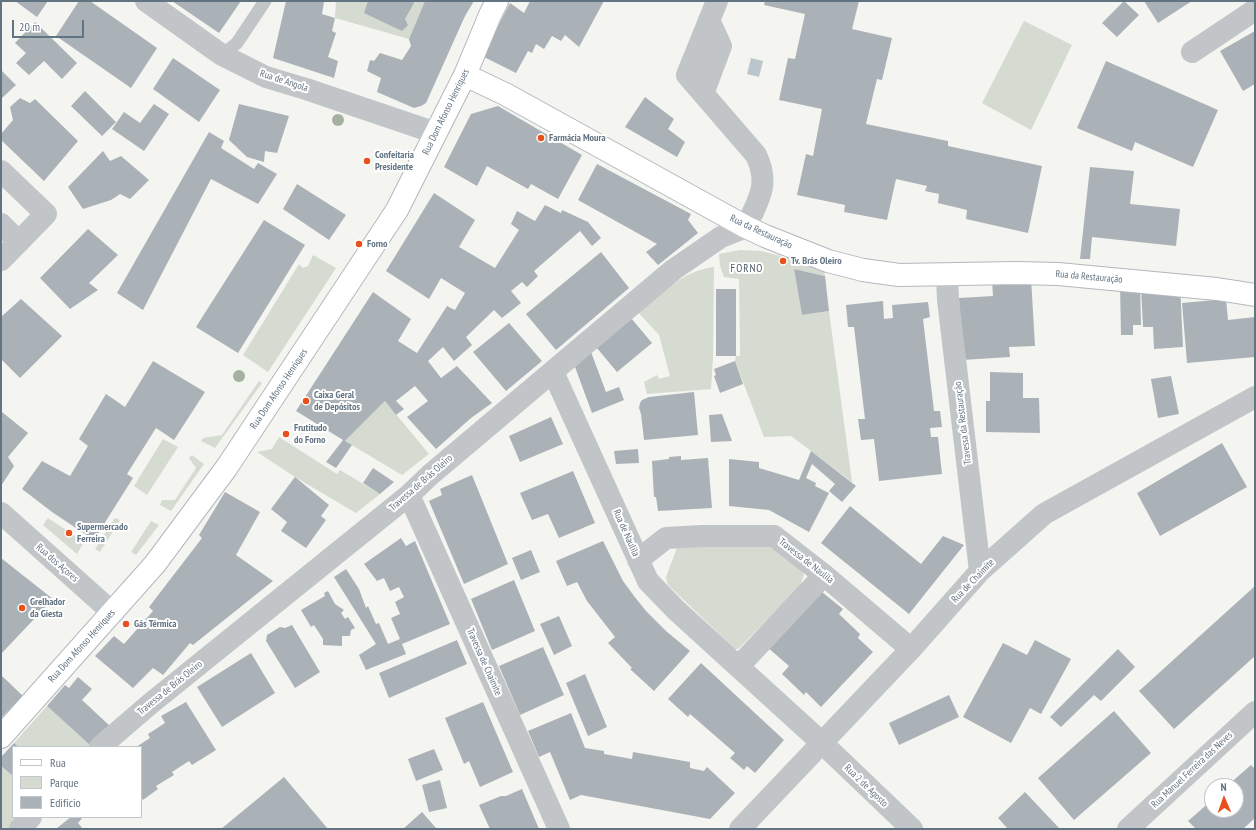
<!DOCTYPE html>
<meta charset="utf-8">
<style>
body{margin:0}
#map{position:relative;width:1256px;height:830px;overflow:hidden;background:#f4f4f0;font-family:"PT Sans Narrow",sans-serif}
canvas{display:block}
.frame{position:absolute;inset:0;border:2px solid #627382;pointer-events:none}
.legend{position:absolute;left:12px;top:746px;width:130px;height:72px;box-sizing:border-box;background:#fff;border:1px solid #c0c7cd;margin:0;padding:5px 7px;list-style:none;font-size:12px;color:#627382}
.legend li{display:flex;align-items:center;gap:8px;height:20px}
.legend b{width:20px;border:1px solid #c0c7cd}
.north{position:absolute;left:1204px;top:778px;width:40px;height:40px;box-sizing:border-box;background:#fff;border:1px solid #c0c7cd;border-radius:50%;rotate:358deg;font-size:11px;font-weight:700;line-height:16px;text-align:center;color:#627382}
.north::after{content:'';display:block;margin:auto;width:14px;height:18px;background:#e8501d;clip-path:polygon(50% 0,100% 100%,50% 72%,0 100%)}
.scale{position:absolute;left:12px;top:20px;width:72px;height:18px;box-sizing:border-box;border:2px solid #627382;border-top:0;padding-left:5px;font-size:12px;line-height:14px;white-space:nowrap;color:#627382;-webkit-text-stroke:3px #fff;paint-order:stroke}
</style>
<div id="map">
<canvas width="1256" height="830"></canvas>
<div class="frame"></div>
<ul class="legend">
<li><b style="height:5px;background:#fff"></b>Rua</li>
<li><b style="height:11px;background:#d5dbd1"></b>Parque</li>
<li><b style="height:11px;background:#abb2b7"></b>Edifício</li>
</ul>
<div class="north">N</div>
<div class="scale">20 m</div>
</div>
<script>
const ctx = document.querySelector('canvas').getContext('2d');
ctx.lineJoin = 'round';
function fill(path, color) {
  ctx.fillStyle = color;
  ctx.fill(path, 'evenodd');
}
function stroke(path, color, width, dash) {
  ctx.strokeStyle = color;
  ctx.lineWidth = width;
  ctx.lineCap = dash ? 'butt' : 'round';
  ctx.setLineDash(dash || []);
  ctx.stroke(path);
}
function write(font, color, halo, rows, align = 'center') {
  ctx.font = font + ' "PT Sans Narrow",sans-serif';
  ctx.lineWidth = 4;
  ctx.setLineDash([]);
  ctx.textBaseline = 'middle';
  ctx.strokeStyle = halo;
  ctx.fillStyle = color;
  for (const [text, x, y, turn = 0] of rows) {
    ctx.save();
    ctx.translate(x, y);
    ctx.rotate((+turn || 0) * Math.PI / 180);
    ctx.textAlign = isNaN(turn) ? turn : align;
    if (halo) ctx.strokeText(text, 0, 0);
    ctx.fillText(text, 0, 0);
    ctx.restore();
  }
}
fill(new Path2D(`
 M336,1H425L409,39L335,18Z
 M1024,21L1072,45L1031,130L982,103Z
 M740,250L761,251L824,267L825,276L794,269L802,315L829,311L852,482L791,436L764,437L735,361L736,356H740V347L739,279L724,277L720,266L719,254Z
 M313,255L336,268L268,372L243,355L299,264L303,268L308,266Z
 M714,267L713,358L711,389L647,394L644,382L657,375L659,379L670,376L659,335L638,312C663,292 681,272 714,267Z
 M259,381L262,383L215,448L201,441L203,438L222,435Z
 M385,401L429,454L402,475L345,441Z
 M279,437L337,474L340,470L380,494L356,513L295,477L257,452L272,449Z
 M163,439L178,447L147,495L134,486Z
 M192,455L204,464L171,511L160,505L162,500H175L196,468L189,458Z
 M48,518L84,542L77,554L43,525Z
 M115,518L120,520L100,552L95,549Z
 M151,521L159,525L136,555L131,552Z
 M678,545H766L774,549L802,571L804,575L799,588L738,649H735L668,585L666,577Z
 M47,706L91,746L90,747H19L14,743Z
 M1,766L13,776V817H20L8,829H1Z`), '#d5dbd1');
fill(new Path2D(`
 M751,58L763,61L759,77L747,74Z`), '#bac6cb');
fill(new Path2D(`
 M15,1H48L37,17Z
 M79,1H90L157,48L131,88L56,36Z
 M172,1H241L219,33Z
 M286,1L324,2L322,14L335,18L332,31L336,33L328,57L338,61L334,78L273,58Z
 M368,1H415L405,19L408,25L402,31L364,13Z
 M425,1H474L465,16L426,103L421,106L414,108L377,92L381,78L367,71L370,60L374,61L380,53L402,60L411,46L409,39Z
 M530,1H604L579,47L565,35L561,41L552,36L544,49L536,44L532,53L528,51L516,73L482,56L510,3L524,13Z
 M765,1H859L852,29L892,38L882,80L877,79L866,124L948,141V146L1042,166L1028,233L966,219L967,210L938,203L939,194L925,191L927,186L896,179L887,220L844,212L845,205L797,195L806,154L813,156L822,109L779,100L788,58L795,59L805,14L764,5Z
 M1124,1L1139,15L1117,37L1102,23Z
 M1144,1H1192L1158,23Z
 M35,22L77,63L62,79L44,61L29,75L16,63L26,53L15,43Z
 M1255,31V84L1243,91L1220,51Z
 M173,58L220,90L199,122L153,89Z
 M1106,61L1218,110L1193,167L1135,142L1132,151L1077,128Z
 M1,70L16,85L1,99Z
 M85,91L116,122L102,136L71,106Z
 M645,97L674,119L668,129L685,142L677,157L625,127Z
 M20,98L30,103L35,99L78,141L44,181L1,140V134L13,120L10,107Z
 M154,104L169,114L144,151L112,129L124,112L140,123Z
 M239,104L289,116L277,153L265,151L264,162L247,157L229,140Z
 M498,106L582,155L558,199L531,184L528,189L487,166L477,186L444,167L471,114Z
 M209,132L224,141L221,148L254,169L258,163L277,174L258,204L211,179L143,310L117,293Z
 M103,151L110,161L121,156L149,180L130,199L120,194L111,200L83,209L68,187Z
 M597,164L691,214L688,220L698,233L658,265L646,252L657,244L578,200Z
 M1090,167L1134,171L1130,204L1180,209L1176,246L1092,237L1090,259H1080Z
 M297,184L346,215L329,240L283,209Z
 M434,193L475,220L459,247L495,268L519,230L511,224L517,211L535,221L545,205L561,213L562,210L588,222L601,238L592,246L580,231L534,271L538,276L527,287L522,282L511,291L521,303L502,318L494,310L466,337L472,345L454,361L443,347L428,361L441,378L457,366L492,403L471,418L436,449L407,417L428,401L415,386L396,401L404,409L396,415L385,401L345,441L352,445L336,468L326,462L343,440L296,411L373,292L411,319L398,341L417,353L447,306L455,310L465,293L441,278L429,299L386,271Z
 M264,220L305,245L238,353L196,327Z
 M88,229L118,255L89,283L98,290L70,309L40,278Z
 M601,252L629,288L556,350L526,314Z
 M794,269L825,276L829,311L802,315Z
 M1031,278L1035,346L1009,347L1010,357L962,360L959,298L993,296L992,280Z
 M1140,283L1141,325H1133V335H1121L1120,284Z
 M1180,284L1183,347L1154,349L1153,327H1143L1141,287Z
 M716,289H736V356H716Z
 M21,299L62,336L20,378L1,359V317Z
 M1226,299L1228,320L1255,317V357L1187,363L1182,303Z
 M883,301L884,319L893,318L892,305L928,302L930,317L923,319L934,411H940L942,427L930,428L931,437H938L942,474L879,481L874,439L861,440L858,419H865L854,327H848L846,305Z
 M631,318L652,343L617,372L596,347Z
 M509,323L542,361L506,391L473,352Z
 M591,352L606,392L619,387L624,400L592,413L575,367Z
 M153,361L205,392L174,440L156,428L127,474L133,478L94,540L52,512L22,489L42,461L70,476L88,446L79,439L106,394L125,407Z
 M735,361L743,384L720,393L714,376L716,375L714,369Z
 M990,372L1023,373V398H1039L1040,433L986,432V401H990Z
 M1171,376L1179,414L1158,418L1151,379Z
 M694,392L698,435L644,440L641,414L639,408L640,403L642,400L649,397Z
 M2,412L28,433L8,457L14,466L1,486Z
 M722,414L732,441L711,442L709,415Z
 M551,417L563,444L520,462L509,436Z
 M1222,443L1247,487L1160,536L1137,493Z
 M638,449L639,463L616,464L614,451Z
 M811,451L856,486L842,502L829,491L835,484L812,464L806,478L816,483L815,486L829,493L809,532L769,510L729,506V459L759,462V468L799,480Z
 M681,456V460L708,458L712,508L658,511L656,497H654L652,461L669,459V457Z
 M373,468L394,482L380,494L363,483Z
 M573,471L595,523L559,538L548,514L532,520L520,493Z
 M472,475L508,564L464,584L429,501L442,495L440,489Z
 M295,477L329,505L321,516L326,520L306,548L281,531L287,522L271,509Z
 M225,492L260,512L236,555L273,581L193,645L190,643L163,675L153,668L133,688L95,656L114,636L124,644L153,611L149,607L202,538L199,535Z
 M850,506L921,564L943,536L964,545L909,614L821,543Z
 M401,538L406,546L415,541L450,624L402,644L406,654L366,670L359,655L376,644L334,577L346,569L359,589L366,608L368,606L376,624L379,623L388,644L400,639L391,618L400,614L395,602L404,597L399,587L390,591L384,578L377,581L364,564Z
 M603,541L623,581L634,596L646,611L666,631L690,651L654,691L630,669L632,668L608,643L615,637L587,601L577,582L567,586L556,561Z
 M531,550L540,572L521,580L512,558Z
 M1,558L53,599L1,654Z
 M514,580L535,631L492,650L471,599Z
 M1255,586V656L1174,729L1139,691Z
 M328,591L335,604L344,610L341,613L345,619L348,617L355,628L351,630L350,636H342V646L323,645V639L314,625L311,627L301,610L325,596L324,593Z
 M822,592L843,609L839,614L860,634L858,638L873,652L821,707L806,692L804,695L782,674L789,666L766,646Z
 M559,616L572,646L554,655L540,624Z
 M292,625L320,672L295,688L266,641L267,635L280,627L285,628Z
 M457,640L467,664L389,698L379,673Z
 M1035,640L1071,659L1041,714L1030,708L1011,743L963,717L1003,643L1027,655Z
 M543,647L564,695L520,715L499,666Z
 M1118,649L1135,667L1101,701L1094,695L1061,727L1050,717Z
 M251,653L275,693L222,727L197,687Z
 M701,663L784,740L755,773L747,766L744,770L730,758L735,753L690,714L688,717L668,699Z
 M585,674L607,727L588,736L566,683Z
 M1,675L23,696L1,718Z
 M78,677L92,689L82,700L110,726L91,746L47,706L65,685L69,688Z
 M949,695L959,717L899,745L889,723Z
 M186,702L216,750L192,765L189,761L172,772L174,775L156,786L158,789L143,800L141,797V747H136L150,738L148,734L165,723L161,716Z
 M483,702L513,772L480,787L469,761L464,764L445,718Z
 M1114,711L1151,753L1074,820L1038,778Z
 M571,713L585,748L604,751V754L632,759L633,752L690,762V768L704,771L707,767L735,793L710,819L581,795L570,800L550,752L539,757L528,731Z
 M14,743L19,747H13V776L1,766V757Z
 M434,749L443,770L416,781L408,759Z
 M1251,765L1255,769V818L1243,829H1196L1188,821L1212,800V810H1236V786H1227Z
 M284,777L328,829H221Z
 M440,780L447,808L429,812L422,785Z
 M522,789L539,829H501V828L490,829L479,805L501,796H506Z
 M1025,792L1060,829H1008L998,818Z
 M422,812L436,828L435,829H403Z
 M71,817H83L78,823L83,829H58L57,828Z`), '#abb2b7');
const secondary = new Path2D(`
 M465,75L505,94L746,227L765,236L828,261L863,270L899,275L1017,273L1058,274L1217,289L1255,295
 M1,737L155,564L227,467L397,210L465,75L490,15L497,1`);
stroke(secondary, '#b3b8bd', 24);
stroke(new Path2D(`
 M222,55L237,43L265,1`), '#c1c5c8', 13);
stroke(new Path2D(`
 M146,1L222,55L266,77L306,89L436,133
 M1192,52L1255,10
 M703,94L721,46L709,20
 M1,171L46,214L1,260
 M1,224L19,242
 M947,275L948,300L980,571
 M553,372L648,581L676,610L821,742L912,829
 M409,495L559,829
 M1,513L112,612
 M638,560L666,538L702,536H774L824,575L911,649
 M739,666L824,575
 M100,747L150,704L409,495L430,475L673,270L721,237L746,227C759,199 770,184 756,155L687,75L717,1
 M20,829L31,817
 M740,829L911,649L980,571L1044,514L1255,397
 M1128,829L1255,712`), '#c1c5c8', 22);
stroke(secondary, '#fff', 22);
ctx.fillStyle = '#a6b0a1';
for (const [x, y] of [
 [338,120],
 [239,376]
]) {
  ctx.beginPath();
  ctx.arc(x, y, 6, 0, 2 * Math.PI);
  ctx.fill();
}
for (const [x, y, r, color] of [
 [541,138,4,"#e8501d"],
 [367,161,4,"#e8501d"],
 [359,244,4,"#e8501d"],
 [783,261,4,"#e8501d"],
 [306,401,4,"#e8501d"],
 [286,434,4,"#e8501d"],
 [69,533,4,"#e8501d"],
 [22,608,4,"#e8501d"],
 [126,624,4,"#e8501d"]
]) {
  const dot = new Path2D();
  dot.arc(x, y, r, 0, 2 * Math.PI);
  ctx.fillStyle = color;
  ctx.fill(dot);
  stroke(dot, '#fff', 1.5);
}
write('10px', '#627382', '#fff', [
 ["Rua de Angola",284,81,18],
 ["Rua Dom Afonso Henriques",446,112,-64],
 ["Rua da Restauração",761,232,25],
 ["Rua da Restauração",1089,277,5],
 ["Rua Dom Afonso Henriques",279,389,-56],
 ["Travessa da Restauração",963,423,-97],
 ["Travessa de Brás Oleiro",421,483,-41],
 ["Rua de Naulila",626,533,66],
 ["Travessa de Naulila",806,561,38],
 ["Rua dos Açores",57,563,41],
 ["Rua de Chaimite",973,581,-46],
 ["Rua Dom Afonso Henriques",82,646,-48],
 ["Travessa de Chaimite",484,662,66],
 ["Travessa de Brás Oleiro",170,688,-39],
 ["Rua Manuel Ferreira das Neves",1192,770,-43],
 ["Rua 2 de Agosto",866,786,44]
]);
write('bold 10px', '#627382', '#fff', [
 ["Farmácia Moura",549,138],
 ["Confeitaria",375,155],
 ["Presidente",375,167],
 ["Forno",367,244],
 ["Tv. Brás Oleiro",791,261],
 ["Caixa Geral",314,395],
 ["de Depósitos",314,407],
 ["Frutitudo",294,428],
 ["do Forno",294,440],
 ["Supermercado",77,527],
 ["Ferreira",77,539],
 ["Grelhador",30,602],
 ["da Giesta",30,614],
 ["Gás Térmica",134,624]
], 'left');
ctx.letterSpacing = '1px';
write('11px', '#505d67', '#fff', [
 ["FORNO",747,269]
]);
ctx.letterSpacing = '0px';
</script>
